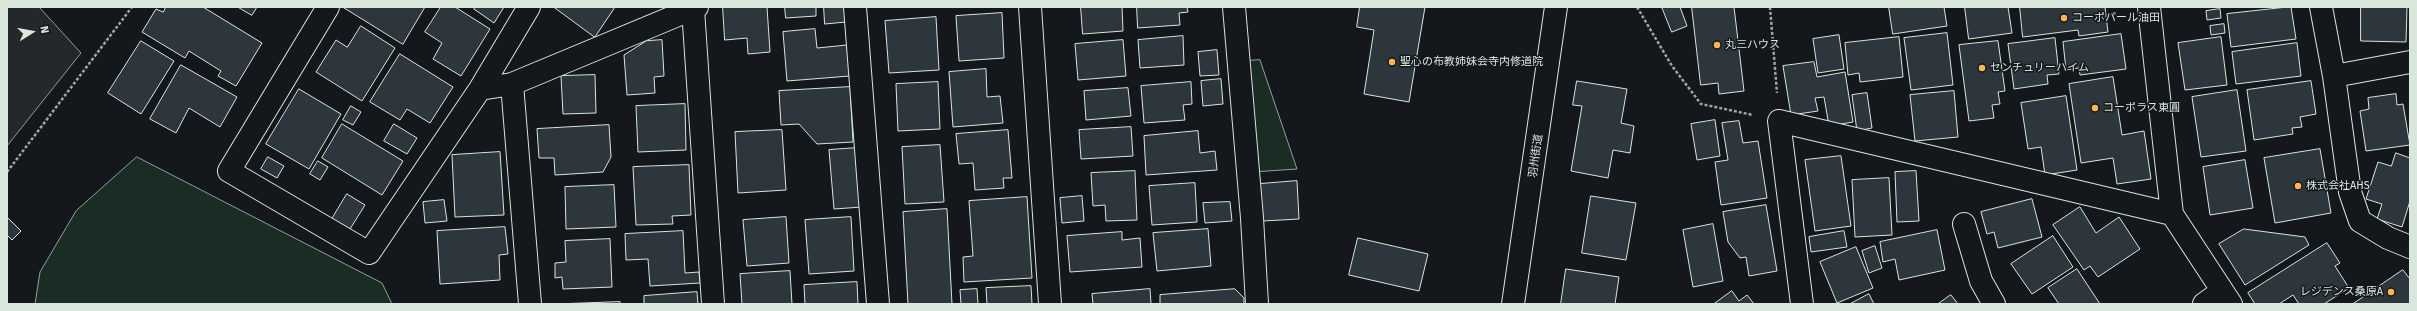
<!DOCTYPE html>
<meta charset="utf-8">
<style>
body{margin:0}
#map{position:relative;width:2417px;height:311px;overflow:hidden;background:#14181c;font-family:"Fira Sans",sans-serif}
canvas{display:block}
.frame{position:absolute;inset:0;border:8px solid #d8e6dc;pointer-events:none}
.north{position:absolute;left:12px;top:12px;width:40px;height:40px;-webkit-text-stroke:3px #14181c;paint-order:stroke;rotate:79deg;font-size:11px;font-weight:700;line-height:16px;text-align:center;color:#d8e6dc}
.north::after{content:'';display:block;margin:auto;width:14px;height:18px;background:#d8e6dc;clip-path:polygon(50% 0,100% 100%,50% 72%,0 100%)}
</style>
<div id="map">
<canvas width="2417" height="311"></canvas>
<div class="frame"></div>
<div class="north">N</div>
</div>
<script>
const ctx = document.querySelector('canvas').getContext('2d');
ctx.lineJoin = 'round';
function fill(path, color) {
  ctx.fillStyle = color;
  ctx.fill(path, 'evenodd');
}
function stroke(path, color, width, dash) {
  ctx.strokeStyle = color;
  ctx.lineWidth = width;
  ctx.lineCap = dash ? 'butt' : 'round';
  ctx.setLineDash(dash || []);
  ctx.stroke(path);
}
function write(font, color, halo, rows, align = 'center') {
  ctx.font = font + ' "Fira Sans","Noto Sans JP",sans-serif';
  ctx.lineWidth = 3;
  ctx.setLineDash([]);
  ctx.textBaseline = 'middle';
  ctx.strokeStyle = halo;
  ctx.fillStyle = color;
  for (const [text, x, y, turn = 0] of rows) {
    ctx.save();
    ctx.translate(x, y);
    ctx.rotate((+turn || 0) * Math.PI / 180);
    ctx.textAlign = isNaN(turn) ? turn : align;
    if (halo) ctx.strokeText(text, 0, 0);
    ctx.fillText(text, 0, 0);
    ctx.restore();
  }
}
const green = new Path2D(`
 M1260,60L1297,169L1253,172L1246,61Z
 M137,157L382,283L392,304H35L40,272L76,211Z`);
fill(green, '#1a2d24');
stroke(green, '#939e99', 1);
const parking = new Path2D(`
 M7,7H39L81,53L7,146Z`);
fill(parking, '#24282b');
stroke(parking, '#939e99', 1);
const building = new Path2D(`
 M166,7H203L262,43L236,86L218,76L221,71L189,51L185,58L142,32L156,9L163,12Z
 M238,7H257L252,15Z
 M343,7H425L403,44Z
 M441,7H455L490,29L461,76L433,59L442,43L425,32Z
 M476,7H504L494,23L474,9Z
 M554,7H615L595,37Z
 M723,7H767L770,52L748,54L747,38L725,40Z
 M785,7H816V16L786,18Z
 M824,7H845L846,22L825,24Z
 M1081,7H1122L1123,31L1083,34Z
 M1137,7H1187L1188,12L1179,13L1180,25L1138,28Z
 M1360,7H1425L1409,102L1364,94L1374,30L1357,27Z
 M1662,7H1680L1687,26L1672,32Z
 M1692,7H1734L1744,91L1719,94L1718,83L1701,85Z
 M1889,7H1944L1947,26L1893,34Z
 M1965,7H2008L2012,33L1969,39Z
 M2020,7H2105L2108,32L2079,36L2078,30L2023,37Z
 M2291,7L2296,39L2231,47L2227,14Z
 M2361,7H2407L2406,42L2361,41Z
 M2220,9L2221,18L2207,20L2206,11Z
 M1002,13L1004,58L959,61L956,16Z
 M936,17L939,70L889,73L885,21Z
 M2224,24L2225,33L2211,35L2210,26Z
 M361,26L395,48L362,101L316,72L336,40L347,47Z
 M815,29L817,48L847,45L850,76L787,81L783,32Z
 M1947,33L1953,85L1911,90L1904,38Z
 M2121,34L2126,69L2080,75L2079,68L2066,70L2063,42Z
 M1839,35L1844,69L1818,73L1813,39Z
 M1183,36L1184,65L1140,68L1138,40Z
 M1899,37L1903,77L1860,82L1859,73L1848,75L1845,43Z
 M2221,37L2227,85L2185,90L2178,43Z
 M2055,38L2059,74L2047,75L2048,84L2014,89L2008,44Z
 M662,40L664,76L654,77L655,93L627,95L624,55L646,41Z
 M1123,40L1126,76L1078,80L1075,44Z
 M141,41L174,61L141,114L108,93Z
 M1998,41L2005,91L1998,92L2000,104L1992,105L1994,118L1969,121L1959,45Z
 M2297,43L2301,76L2236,84L2232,52Z
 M1217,50L1219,75L1200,76L1198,52Z
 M400,54L453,87L430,123L407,109L400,120L370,102Z
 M1814,62L1817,77L1845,72L1853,122L1829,126L1824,97L1815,98L1818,111L1791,115L1783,66Z
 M181,65L237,97L220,127L189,108L176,133L150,119Z
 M986,69L987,97L1000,96L1003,123L953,127L949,72Z
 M595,75L596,113L563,114L561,76Z
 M2113,77L2122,135L2144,131L2151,179L2117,184L2113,158L2081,163L2069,84Z
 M1221,79L1223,104L1203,106L1201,81Z
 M1577,81L1627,89L1621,123L1634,126L1630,153L1613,150L1608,178L1571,171L1582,106L1573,105Z
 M2311,81L2316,114L2300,117L2302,127L2292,128L2293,134L2254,140L2247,90Z
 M938,82L940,129L898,131L896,84Z
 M1191,82L1192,104L1183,105L1185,120L1144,123L1141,86Z
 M850,87L853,142L817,144L799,124L781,125L779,91Z
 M1128,88L1131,116L1086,120L1084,91Z
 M299,89L341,114L309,169L266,144Z
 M2237,90L2246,151L2201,157L2192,97Z
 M1954,91L1958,137L1915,141L1910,95Z
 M1867,93L1872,128L1857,131L1852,95Z
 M2396,94L2397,105L2403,104L2410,145L2366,151L2360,111L2369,109L2368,98Z
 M2066,96L2077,170L2045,175L2041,147L2028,149L2021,103Z
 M685,104L686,150L638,152L636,106Z
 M351,106L361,112L353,125L343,120Z
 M1715,120L1720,156L1697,160L1691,124Z
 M1739,121L1743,143L1758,141L1767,198L1721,205L1715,162L1728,160L1722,123Z
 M342,124L403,161L382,195L322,158Z
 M394,124L417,138L407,154L384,141Z
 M609,125L611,157L603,172L555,175L554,158H539L537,129Z
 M1131,127L1133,156L1081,159L1079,130Z
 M782,130L786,190L738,193L735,132Z
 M1008,130L1012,178H1003L1004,188L975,190L973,163L959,164L956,134Z
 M1198,131L1200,153L1215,151L1217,170L1146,175L1144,136Z
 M940,145L944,202L905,204L902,147Z
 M857,148L862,207L834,209L829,150Z
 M2320,149L2331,213L2275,223L2264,158Z
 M500,152L504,215L455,217L452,155Z
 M2396,153L2410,158V201L2402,227L2377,219L2382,204L2366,199L2378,162L2391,166Z
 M1841,156L1851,226L1815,231L1805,160Z
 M268,157L284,166L277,178L261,169Z
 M2245,160L2253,208L2210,215L2203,167Z
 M318,161L328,167L320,180L310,174Z
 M689,165L691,215L672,216L673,224L636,225L633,167Z
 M1135,171L1137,220L1106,221L1105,205L1093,206L1091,173Z
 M1916,171L1919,221L1897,222L1895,172Z
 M1889,178L1892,235L1855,237L1852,180Z
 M1297,181L1299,219L1263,221L1260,184Z
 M1195,183L1197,222L1152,225L1149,186Z
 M614,185L616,227L566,229L565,187Z
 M347,194L365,205L350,229L332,219Z
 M1082,196L1084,221L1062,223L1060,198Z
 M1591,196L1636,203L1626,260L1582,253Z
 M1027,197L1032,278L964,282L963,257L973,256L969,201Z
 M2032,199L2042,237L1998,248L1994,232L1987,234L1981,212Z
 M444,200L447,221L425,223L423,202Z
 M1230,202L1232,221L1205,223L1203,203Z
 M1766,205L1777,271L1749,276L1746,257L1740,258L1728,242L1723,212Z
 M2080,207L2096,233L2119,217L2140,249L2098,277L2090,266L2084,270L2053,225Z
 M947,209L952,304H908L903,212Z
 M7,217L21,231L12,240L7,235Z
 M786,217L789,263L747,266L743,220Z
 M851,217L854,271L809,274L805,220Z
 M1713,224L1723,281L1693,287L1683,230Z
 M505,227L508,254L499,255L500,280L440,284L437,231Z
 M1208,229L1211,266L1157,271L1153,233Z
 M2244,229L2305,237L2309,245L2245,285L2219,244Z
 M1937,230L1945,270L1899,280L1895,259L1883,262L1880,242Z
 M683,231L685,273L699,272L700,283L650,286L648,259L626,260L625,234Z
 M1844,231L1847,247L1811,252L1809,237Z
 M1122,232V240L1140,238L1142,267L1070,272L1067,236Z
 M2053,236L2073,267L2032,294L2011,264Z
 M1358,238L1428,254L1419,291L1349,275Z
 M610,239L612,287L563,289L562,277L555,278V263L566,262L565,241Z
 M2327,243L2340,263L2335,266L2349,288L2324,304H2299L2293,295L2279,304H2255L2248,293Z
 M1875,246L1882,268L1869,273L1862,251Z
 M1856,247L1873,288L1837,303L1820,262Z
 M1566,269L1619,277L1615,304H1561Z
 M2077,269L2100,304H2059L2048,288Z
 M2403,270L2410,279V304H2353Z
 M790,271L792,304H742L740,274Z
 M857,282L858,304H805L804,285Z
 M1031,286L1032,304H987L986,288Z
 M977,289L978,304H961L960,290Z
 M1150,289L1151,304H1093L1092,294Z
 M1235,289L1244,298V304H1160V295Z
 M1732,291L1739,301L1747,295L1754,304H1714Z
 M697,292L698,304H644V296Z
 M1869,294L1874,304H1850Z
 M1951,295L1958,304H1938Z
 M620,302V304H556Z`);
fill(building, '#2c363c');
stroke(building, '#d8e6dc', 1);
const street = new Path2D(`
 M328,7L229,171L369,253L480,89L529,7
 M855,7L878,304
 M1030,7L1050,304
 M1234,7L1252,218L1257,304
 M2149,7L2172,214L2231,304
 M2321,7L2334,76L2350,192L2360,221L2388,238L2410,247
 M693,9L713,304
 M2334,76L2410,62
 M512,84L530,304
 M480,89L512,84L697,7
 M1964,224L1981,281L1994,304
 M1802,304L1779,121L2172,214
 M2204,304L2222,291`);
const secondary = new Path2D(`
 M1513,304L1556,7`);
stroke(street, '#d8e6dc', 24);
stroke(secondary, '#d8e6dc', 24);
stroke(new Path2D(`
 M1637,7L1672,66L1701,104L1753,115
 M1770,7L1777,93
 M7,172L132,7`), '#9da8a2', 2.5, [3, 2]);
stroke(street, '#14181c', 22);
stroke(secondary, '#14181c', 22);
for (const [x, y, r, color] of [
 [2064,18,4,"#ffb74d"],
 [1717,45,4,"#ffb74d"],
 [1392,62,4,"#ffb74d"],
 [1982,68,4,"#ffb74d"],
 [2095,108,4,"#ffb74d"],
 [2298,186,4,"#ffb74d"],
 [2391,292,4,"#ffb74d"]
]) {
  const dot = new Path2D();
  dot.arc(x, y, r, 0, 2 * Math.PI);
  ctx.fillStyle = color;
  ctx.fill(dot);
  stroke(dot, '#14181c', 1.5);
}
write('11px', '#d8e6dc', '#14181c', [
 ["コーポパール油田",2072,18],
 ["丸三ハウス",1725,45],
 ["聖心の布教姉妹会寺内修道院",1400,62],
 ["センチュリーハイム",1990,68],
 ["コーポラス東圓",2103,108],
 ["株式会社AHS",2306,186],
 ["レジデンス桑原A",2383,292,"right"]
], 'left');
write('11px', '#d8e6dc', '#14181c', [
 ["羽州街道",1536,156,-82]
]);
</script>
